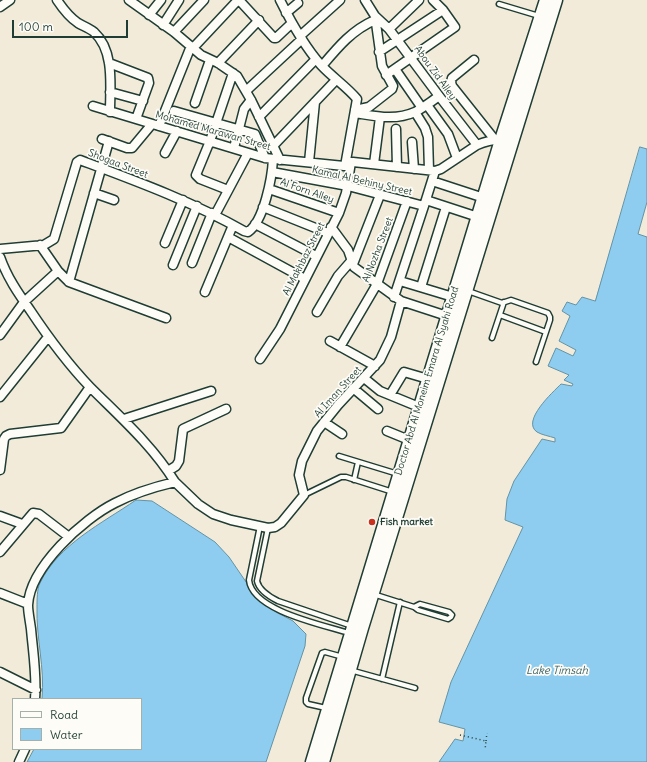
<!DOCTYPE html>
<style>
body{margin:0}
#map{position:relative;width:647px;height:762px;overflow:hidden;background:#f3ebd9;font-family:Delius,sans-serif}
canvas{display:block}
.legend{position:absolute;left:12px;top:698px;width:130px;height:52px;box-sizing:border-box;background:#fdfcf7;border:1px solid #a4b0a9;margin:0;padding:5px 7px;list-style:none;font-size:12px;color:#1f3d34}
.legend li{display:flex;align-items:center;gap:8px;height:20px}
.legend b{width:20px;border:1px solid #a4b0a9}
.scale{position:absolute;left:12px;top:20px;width:116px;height:18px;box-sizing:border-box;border:2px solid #1f3d34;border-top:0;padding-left:5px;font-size:12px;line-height:14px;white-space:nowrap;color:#1f3d34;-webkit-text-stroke:3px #fdfcf7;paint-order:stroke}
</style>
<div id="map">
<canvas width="647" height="762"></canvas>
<ul class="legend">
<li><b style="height:5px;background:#fdfcf7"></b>Road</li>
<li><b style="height:11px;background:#8fcdf0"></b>Water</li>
</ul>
<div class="scale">100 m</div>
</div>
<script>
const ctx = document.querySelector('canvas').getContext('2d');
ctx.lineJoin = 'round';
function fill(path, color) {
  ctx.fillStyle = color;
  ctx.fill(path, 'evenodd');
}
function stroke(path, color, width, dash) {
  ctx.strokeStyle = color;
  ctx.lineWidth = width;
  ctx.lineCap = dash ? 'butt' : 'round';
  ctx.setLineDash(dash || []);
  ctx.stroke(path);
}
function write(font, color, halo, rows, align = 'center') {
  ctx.font = font + ' Delius,sans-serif';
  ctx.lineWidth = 3.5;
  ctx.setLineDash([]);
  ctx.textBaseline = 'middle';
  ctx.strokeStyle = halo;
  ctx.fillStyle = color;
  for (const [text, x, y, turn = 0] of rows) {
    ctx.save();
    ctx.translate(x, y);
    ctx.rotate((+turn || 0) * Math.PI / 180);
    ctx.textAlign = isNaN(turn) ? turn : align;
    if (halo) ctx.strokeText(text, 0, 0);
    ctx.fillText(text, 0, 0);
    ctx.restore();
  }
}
const water = new Path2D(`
 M640,147L647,149V202L638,234L647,237V762H439L455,739L463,741L465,729L439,722L451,682L523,527L505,520L507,499L514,481L542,439L555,442V438C549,436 542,435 537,432C521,421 553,392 561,384L572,386L573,384L564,380L569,375L548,366L556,348L573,356L576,350L559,341L570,316L562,311L567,302L576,305L582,297L595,301Z
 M136,500L152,501L215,542L229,557L257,598L276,612L293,621L306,634L305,646L266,762H27L34,749H141V699H42C45,668 36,638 37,607C37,600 37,589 40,583C59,544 101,524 136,500Z`);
fill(water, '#8fcdf0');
stroke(water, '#6293a5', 1);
const lane = new Path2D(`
 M499,4L539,16
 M468,291L502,303L511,300L548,313L550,317V320L536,362
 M500,315L546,332
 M492,338L504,302
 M339,456L398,474
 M354,480L358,462
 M304,495L341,477H346L393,492
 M260,526L249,580C252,611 324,625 349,633
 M268,528L257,581C259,590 270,597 278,601L352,626
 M373,594L414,607
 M420,604L449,612L452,615L451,617L448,619L418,610L414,607Z
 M350,670L415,688
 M382,679L400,602
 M326,708L308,704L306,702V698L322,653L325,652L343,657`);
const street = new Path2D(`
 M57,0C63,9 69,17 78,23C83,26 89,28 94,32C115,51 110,87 110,112
 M129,0L174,32L201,55L218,63L237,76L251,100L280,160
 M239,0L274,38H276L292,23
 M280,0C291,22 304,46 321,65C332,77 346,86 357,99L345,166
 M0,7L10,0
 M286,13L298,3
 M149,15L161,0
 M375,16L389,29L439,96L477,145
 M163,25L179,0
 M389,29L419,0
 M174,32L204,0
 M300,36L340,0
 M193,48L238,0
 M379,52L443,10
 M474,60L452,78L451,82L452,86L495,140
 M109,63L148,78L149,83L136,119
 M218,63L259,20
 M322,66C338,47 352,30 375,20
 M395,69L422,108
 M386,75L455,27L443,10L433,0
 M246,91L302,39
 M110,92L143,101
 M195,103L210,60
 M427,105L448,134L457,158
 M93,106L265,158L344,166L353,162L435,171L441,169L477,145C486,141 495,139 505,140
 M355,110L369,107L392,89L393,86L382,66L375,16L365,0
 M174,111L255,134L265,158
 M415,112L425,128L428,137L429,170
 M355,113C375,116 395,121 415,112C423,108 431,102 439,96
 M259,117L316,59
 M159,126L191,46
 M396,129L397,167
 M102,139L127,148H132L152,124
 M412,142L414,169
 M273,146L336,80
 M234,148L244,109L251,100
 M165,153L177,131
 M309,162L315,102
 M374,164L380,117
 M272,172L348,186L424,206
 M432,181L484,198
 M269,189L339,213
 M228,190L200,179L196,175L210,141L233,73
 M94,193L114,200
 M426,200L478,217
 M263,207L328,233
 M215,215L248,153
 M255,224L316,256
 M331,227L348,250L354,267L401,301L447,316
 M228,237L305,279
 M165,243L183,200
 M40,245L58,271L69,282L166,318
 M0,249L44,245L54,239L77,162L80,160C136,181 191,201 244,231L248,232C264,221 272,178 273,159
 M0,257C7,277 18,293 30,310C48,337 67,363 90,387C120,417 152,445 175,482
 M192,263L212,213
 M353,264L380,195
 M173,265L197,206
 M400,281L453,297
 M69,282L109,141
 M421,287L446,207
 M205,292L233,225
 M394,297L424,206L435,171
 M317,312L338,276L352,260
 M0,335L24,302L58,271
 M330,341L375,366
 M340,347L377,284L407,201
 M260,359L280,329L339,213L346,193L351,162
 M364,378L380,391L419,407
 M353,388L378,409
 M390,395L404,372L428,379
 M0,397L48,337
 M124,419L211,391
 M324,422L342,434
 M387,431L409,440
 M0,470L4,439L6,436L10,434L61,428L90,387
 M168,471L176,466L179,461L183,429L226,409
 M0,516L22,524
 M0,552L33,513L39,514L69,537
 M0,593L28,604
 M0,672L36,690
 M35,699C37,676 33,652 31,629C30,621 28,612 28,605C30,567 83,519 115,503C134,493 154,487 175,482L198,504L213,514L231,520L268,528L275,527L281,523L304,495L299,475L302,461L317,431L338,405L380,360L391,337L401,301
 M19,762L25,749`);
const secondary = new Path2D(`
 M312,762L501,140L546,0
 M323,762L362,628L556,0`);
stroke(lane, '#1f3d34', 7);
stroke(street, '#1f3d34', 11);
stroke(secondary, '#1f3d34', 15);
stroke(new Path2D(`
 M460,735L486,741L485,750
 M486,741L487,733`), '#1f3d34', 1.5, [1, 3]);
stroke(lane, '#fdfcf7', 4);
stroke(street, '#fdfcf7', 8);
stroke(secondary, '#fdfcf7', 12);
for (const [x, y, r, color] of [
 [372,522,4,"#c8321e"]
]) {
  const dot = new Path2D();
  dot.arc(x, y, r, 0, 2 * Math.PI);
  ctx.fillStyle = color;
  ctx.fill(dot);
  stroke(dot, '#fdfcf7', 1.5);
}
write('10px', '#1f3d34', '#fdfcf7', [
 ["Abou Zid Alley",435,73,54],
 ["Mohamed Marawan Street",213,131,16],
 ["Shogaa Street",118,164,21],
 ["Kamal Al Behiny Street",362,181,13],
 ["Al Forn Alley",307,191,19],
 ["Al Nozha Street",378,250,-69],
 ["Al Makhbaz Street",304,259,-63],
 ["Doctor Abd Al Moneim Emara Al Syahi Road",427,381,-73],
 ["Al Iman Street",338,392,-48]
]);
write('bold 10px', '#1f3d34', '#fdfcf7', [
 ["Fish market",380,522]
], 'left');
write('italic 11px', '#3b6163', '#fdfcf7', [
 ["Lake Timsah",557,671]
]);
</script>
